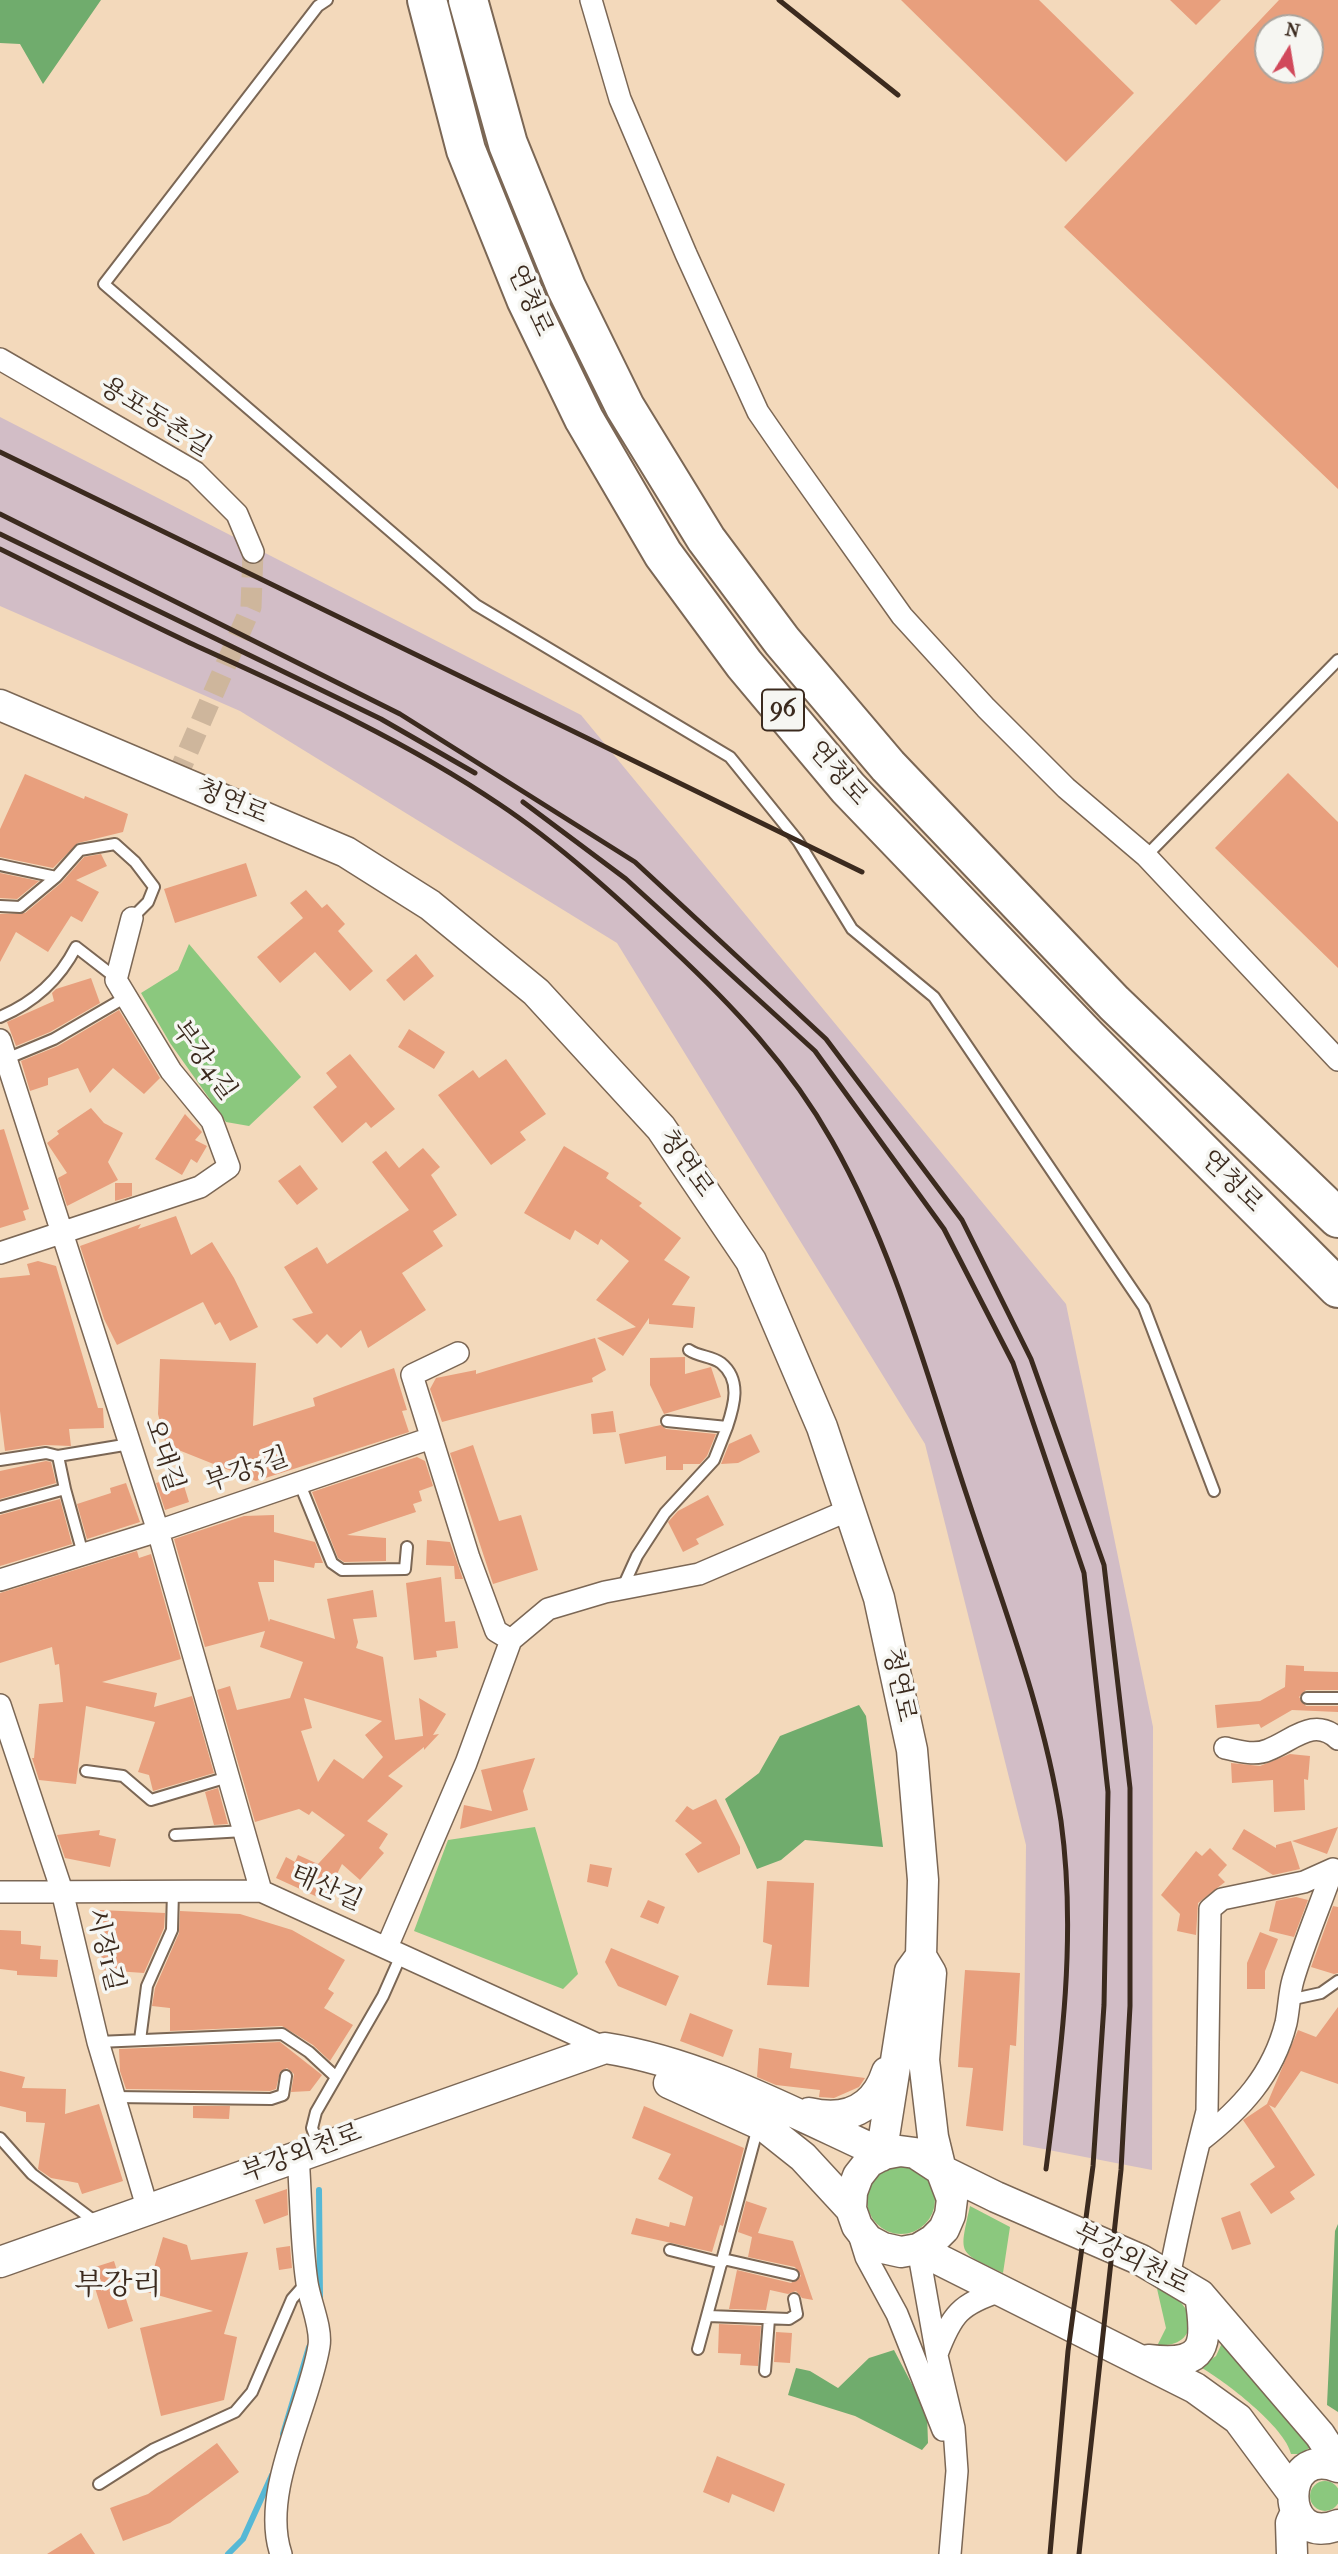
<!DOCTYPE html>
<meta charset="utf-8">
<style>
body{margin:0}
#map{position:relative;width:1338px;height:2554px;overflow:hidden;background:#f3d9bb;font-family:"IM FELL French Canon",serif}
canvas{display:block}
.north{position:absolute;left:1254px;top:14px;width:70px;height:70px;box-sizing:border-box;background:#f6f6f2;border:2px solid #aba49d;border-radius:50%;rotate:11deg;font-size:19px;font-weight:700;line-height:28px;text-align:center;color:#3b2a1e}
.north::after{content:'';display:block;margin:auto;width:24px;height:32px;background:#d1495b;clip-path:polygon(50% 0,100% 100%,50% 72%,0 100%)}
</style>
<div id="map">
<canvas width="1338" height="2554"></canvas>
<div class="north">N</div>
</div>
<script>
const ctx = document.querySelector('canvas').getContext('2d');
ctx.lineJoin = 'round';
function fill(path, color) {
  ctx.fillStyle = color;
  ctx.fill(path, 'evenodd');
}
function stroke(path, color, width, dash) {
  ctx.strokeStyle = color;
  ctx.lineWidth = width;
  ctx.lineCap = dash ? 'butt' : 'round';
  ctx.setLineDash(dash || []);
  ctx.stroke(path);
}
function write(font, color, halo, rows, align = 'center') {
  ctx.font = font + ' "IM FELL French Canon","Noto Serif KR",serif';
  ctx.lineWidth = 7;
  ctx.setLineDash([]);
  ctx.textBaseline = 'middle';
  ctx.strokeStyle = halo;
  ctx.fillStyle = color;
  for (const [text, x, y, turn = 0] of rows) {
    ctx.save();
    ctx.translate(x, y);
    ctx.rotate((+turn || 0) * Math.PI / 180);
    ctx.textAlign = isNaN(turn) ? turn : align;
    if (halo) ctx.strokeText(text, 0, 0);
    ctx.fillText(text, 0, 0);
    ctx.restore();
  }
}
fill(new Path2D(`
 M0,417L581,715L1066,1304L1153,1727L1152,2170L1023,2145L1026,1845L925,1444L617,943L240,711L0,606Z`), '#d2bdc6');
fill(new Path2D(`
 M189,944L301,1077L249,1126L226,1122L170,1043L141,993L178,970Z
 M535,1827L578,1974L563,1989L414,1931L448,1840Z
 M867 2200a34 34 0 1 1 68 0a34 34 0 1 1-68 0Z
 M970,2206L1010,2227L1003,2273C957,2251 959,2256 970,2206Z
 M1155,2280L1174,2293L1191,2316C1190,2339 1179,2345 1157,2346L1166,2328Z
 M1222,2343L1313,2446L1299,2454H1291C1286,2428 1224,2380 1200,2367L1216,2356Z
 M1310 2496a15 15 0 1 1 30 0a15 15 0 1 1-30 0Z`), '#8bc87e');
fill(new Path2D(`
 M0,0H101L43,84L20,44L0,43Z
 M859,1705L866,1716L883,1847L805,1840L781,1860L757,1869L725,1799L759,1773L780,1736Z
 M1338,2224V2412L1327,2405L1335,2231Z
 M894,2350L927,2413L928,2443L922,2450L855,2416L788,2395L796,2368L810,2371L838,2388L869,2358Z`), '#70ac6d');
stroke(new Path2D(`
 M319,2190L320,2300
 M283,2434L309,2347
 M228,2554L243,2539L272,2475`), '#56b8d5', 6);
fill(new Path2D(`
 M901,0H1039L1134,93L1066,162Z
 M1170,0H1221L1196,25Z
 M1279,0H1338V489L1064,227ZM1268,28H1310V70H1268Z
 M1288,773L1338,822V968L1215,848Z
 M25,774L84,799L85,796L128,814L123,832L78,843L53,868L0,857V829Z
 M101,854L107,866L76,880L99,892L82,922L71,916L48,952L16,932L0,962V914L25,913L61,883L84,857Z
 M246,863L257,896L175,923L164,889Z
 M0,873L39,881L17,899L0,898Z
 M306,890L322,908L327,904L345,924L338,931L373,971L350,991L315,952L280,983L257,957L303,918L290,903Z
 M416,954L434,976L404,1001L386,980Z
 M91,978L100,1003L50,1032L16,1046L7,1022L54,1001L52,993L56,989Z
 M119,1010L160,1078L144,1094L113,1068L90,1093L78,1068L48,1078V1085L30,1091L21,1061L58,1046Z
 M409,1029L445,1052L434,1069L398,1047Z
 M350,1054L395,1109L371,1128L366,1122L342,1143L313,1107L337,1087L326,1073Z
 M506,1059L546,1114L520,1132L526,1140L491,1165L438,1095L473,1070L479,1078Z
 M91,1108L104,1123L123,1133L108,1162L118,1180L67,1206L58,1178L67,1173L47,1143L59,1134L57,1131Z
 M185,1114L202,1132L195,1140L207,1146L197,1163L191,1159L182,1175L155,1159Z
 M4,1129L29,1209L23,1211L26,1220L0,1228V1130Z
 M564,1146L609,1173L606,1178L642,1203L639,1206L681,1238L664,1260L690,1277L672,1305L695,1307L693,1328L649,1324V1318L623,1356L597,1338L636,1327L596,1300L629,1261L601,1239L598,1245L575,1230L570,1240L524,1213Z
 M423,1148L440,1167L431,1175L457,1215L433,1231L443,1246L402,1273L426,1310L368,1348L361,1330L341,1348L327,1334L317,1344L292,1319L313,1313L284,1267L317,1247L327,1264L409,1210L372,1162L386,1151L399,1168Z
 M300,1165L318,1189L297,1205L278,1181Z
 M115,1183H132V1196L115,1201Z
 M176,1216L191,1255L212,1242L234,1278L258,1327L230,1341L220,1322L215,1325L203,1302L117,1345L104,1319L80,1246L141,1224L138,1229Z
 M38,1261L56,1266L98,1408H103L104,1428L69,1429L71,1446L45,1445L5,1451L0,1411V1278L30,1275L27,1264Z
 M595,1338L606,1370L592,1378L593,1382L442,1422L430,1389L436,1378L476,1370V1374Z
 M685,1357V1374L711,1367L721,1397L664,1414L650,1385V1358Z
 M160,1359L256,1363L253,1426L315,1406L313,1398L394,1368L407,1410L402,1411L409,1432L256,1481L166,1445L158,1414Z
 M613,1411L616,1432L593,1434L591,1414Z
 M661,1425L666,1429L716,1434L707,1456L700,1464H683V1470H666V1456L625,1464L619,1434Z
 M751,1434L760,1452L738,1463L721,1464L729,1444Z
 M473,1445L499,1521L521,1515L538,1570L493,1584L450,1453Z
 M417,1457L425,1461L433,1486L419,1491L422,1501L413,1504L416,1512L347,1535L386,1538V1561L344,1562L338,1558L312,1492Z
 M46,1461L51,1462L56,1483L0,1499V1471Z
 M181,1476L189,1502L165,1510L156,1483Z
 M126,1483L140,1522L87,1539L77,1504L111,1493L110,1488Z
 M708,1495L724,1525L696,1539L699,1544L683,1552L668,1522L678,1511Z
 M60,1499L72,1544L0,1566V1515Z
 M274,1515V1532L315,1542L323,1563H315L314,1568L274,1560V1582H258L269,1622L270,1619L335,1639L327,1599L373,1590L377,1617L353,1619L358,1642L356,1648L383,1657L395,1740L423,1736L419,1698L446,1714L433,1735L439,1734L424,1750V1747L388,1776L403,1786L367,1821L388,1834L379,1848L384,1853L360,1880L342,1864L324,1900L276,1878L286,1857L295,1862L298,1855L318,1864L345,1835L312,1811L309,1815L299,1809L255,1822L217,1690L230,1686L237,1710L290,1698L303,1662L260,1647L265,1631L205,1647L174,1539L244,1516ZM304,1698L382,1721L365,1735L383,1757L363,1779L334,1759L318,1782L301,1731L312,1728Z
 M427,1540L450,1542L463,1579H455L454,1566L426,1565Z
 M137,1551L139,1558L151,1554L181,1659L102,1682L157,1693L154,1707L192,1696L214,1773L153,1791L149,1775L138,1772L155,1722L86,1706L76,1784L39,1780L32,1758H34L39,1704L63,1702L59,1664L55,1665L52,1647L0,1663V1593Z
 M441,1577L445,1622L455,1621L458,1648L436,1651L437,1657L414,1660L406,1583Z
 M1286,1665L1304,1666V1671L1338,1672V1690H1306L1299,1697L1306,1706H1338V1712L1292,1710L1261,1728L1259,1724L1217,1728L1215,1705L1260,1701L1285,1687Z
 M1290,1754L1310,1756L1308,1780L1304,1779L1305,1810L1274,1812L1273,1780L1232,1783L1231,1763L1260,1766Z
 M535,1758L523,1791L528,1810L460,1829L464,1805L492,1811L481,1770Z
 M218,1788L228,1824L214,1825L205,1792Z
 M716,1799L740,1847V1854L698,1873L685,1854L702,1843L675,1821L687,1806L693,1810Z
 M1338,1827L1327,1854L1292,1841Z
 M1244,1829L1276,1848V1845L1291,1841L1300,1869L1273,1875L1232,1849Z
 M100,1830L99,1835L116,1839L110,1867L65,1858L57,1835Z
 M1210,1848L1227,1865L1218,1875L1225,1882L1198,1903L1196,1935L1177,1931L1180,1914L1161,1895L1196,1851L1202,1856Z
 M590,1864L612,1868L608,1887L587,1882Z
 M767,1881L814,1883L809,1987L767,1985L772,1945L763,1942Z
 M1296,1897L1308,1900L1294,1937L1269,1931L1276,1901Z
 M648,1900L665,1907L658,1924L640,1917Z
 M1333,1906L1338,1907V1973L1334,1974L1311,1967Z
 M100,1910L165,1913L164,1928L144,1973L101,1970Z
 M180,1911L240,1914L292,1930L345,1960L328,1989L334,1993L324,2008L353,2025L330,2061L313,2045L282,2026L170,2031V2008L152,2006L155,1988L179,1933Z
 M0,1930L21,1931V1944L41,1946L40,1959L58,1960L57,1977L17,1975V1971L0,1969Z
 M1260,1932L1278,1939L1265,1971V1989H1247V1963Z
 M611,1948L679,1976L666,2006L618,1986L605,1962Z
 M965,1970L1020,1973L1016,2046L1010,2045L1003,2131L966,2126L973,2068L958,2067Z
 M1338,2007V2084L1301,2071L1275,2108L1269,2105L1315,2175L1290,2192L1295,2199L1271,2214L1250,2184L1275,2167L1243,2120L1267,2104L1298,2030L1316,2037Z
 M690,2013L733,2030L723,2057L680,2041Z
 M280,2042L322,2075L310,2091L291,2092L294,2074L287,2068L280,2072L276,2089L270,2091L126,2089L120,2071L119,2049Z
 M759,2048L792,2053L790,2068L865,2078L859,2087L834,2098L819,2097L820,2090L776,2085L757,2077Z
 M0,2071L25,2077L22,2088L66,2089L65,2114L99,2104L123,2181L82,2194L78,2183L51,2178L38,2169L45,2123L26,2122V2112L0,2106Z
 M193,2106H230L229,2119L193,2118Z
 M644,2106L744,2148L723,2226L720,2225L712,2252L631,2234L636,2218L669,2227L670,2222L685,2226L693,2197L658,2179L671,2154L632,2138Z
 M287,2189L288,2215L264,2224L255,2200Z
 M746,2201L767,2208L758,2233L793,2241L813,2300L802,2298L796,2291L788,2294L770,2290L766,2310L729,2309L737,2270L791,2283L801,2276L795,2267L748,2257L752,2237L738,2232Z
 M1240,2211L1251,2244L1232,2250L1221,2218Z
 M163,2237L187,2245L191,2260L248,2252L224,2334L237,2337L224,2400L161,2416L140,2328L213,2311L147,2292Z
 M290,2246L292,2268L279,2270L276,2248Z
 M114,2261L133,2321L108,2329L89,2269Z
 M719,2324L761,2326L758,2366L740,2365L741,2354L718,2353Z
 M776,2332L792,2333L790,2363L774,2362Z
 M217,2443L239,2472L170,2523L123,2541L110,2508L148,2494Z
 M717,2456L785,2484L774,2512L732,2494L729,2503L703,2492Z
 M81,2533L95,2554H47Z`), '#e89f7d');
stroke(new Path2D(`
 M176,779L251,607L253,552`), '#ceb69c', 21, [21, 10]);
const lane = new Path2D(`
 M327,0L318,6L104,284L476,605L730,757L798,841L852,929L934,997L1144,1307L1214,1491
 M1146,856L1338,660
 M0,865L56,877L20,907L0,906
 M56,877L80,850L115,844L135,862L154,887L148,902L132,918
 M0,1017C35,1002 59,980 76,947L116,978
 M6,1059L54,1039L126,997
 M689,1350C699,1357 712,1356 721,1363C742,1380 734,1406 727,1427
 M58,1456L130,1444
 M0,1460L46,1453L58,1456L65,1489
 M299,1482L332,1563L342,1570L405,1569L407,1547
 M0,1507L65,1489L83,1554
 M622,1589L637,1556L665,1513L714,1460L727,1427L667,1421
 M1307,1698H1338
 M86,1771L123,1776L151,1800L228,1777
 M175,1835L244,1831
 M1289,2000L1321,1993L1338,1981
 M140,2040L147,1986L172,1930L173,1891
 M98,2042L282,2034L309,2052L336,2077
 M114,2097L271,2099L283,2095L286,2076
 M0,2138L32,2174L97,2223
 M319,2147L312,2128L316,2112L383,1996L402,1953
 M670,2250L722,2263
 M723,2259L793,2275
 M708,2316L789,2319L797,2314L794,2299
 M698,2349L758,2127
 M765,2371L769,2319
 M99,2484L154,2449L235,2412L252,2392L292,2299L307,2282`);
const street = new Path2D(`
 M591,0L620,99L686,254L758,412L787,454L902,616L986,708L1066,788L1146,856L1338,1060
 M0,359L195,472L237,514L253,552
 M0,1040L158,1531L261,1891
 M0,1253L200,1187L229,1167L212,1121L171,1071L116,980L132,918
 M458,1353L412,1375L469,1558L496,1631L511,1640
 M0,1580L158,1531L431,1438
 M0,1705L62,1891L98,2042L148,2210
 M1225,1748C1238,1751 1255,1756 1268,1750C1292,1741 1314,1716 1338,1739
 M0,1892L261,1891L605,2048
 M387,1947L466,1763L511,1640L548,1609L605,1592L699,1574L849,1510
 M857,2228L866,2257L897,2314L943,2430
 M918,2249L937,2356L954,2428L957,2471L950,2554
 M1169,2277C1180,2221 1193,2166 1207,2111L1210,1909L1222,1899L1304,1882L1333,1869C1320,1906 1304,1943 1293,1980C1289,1994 1289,2009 1286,2023C1273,2075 1241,2109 1200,2141
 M937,2354C952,2314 960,2304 1001,2291
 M281,2554C260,2492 309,2408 319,2346C322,2328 310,2302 307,2283C301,2242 301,2198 298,2155`);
const secondary = new Path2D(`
 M0,705L346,852L430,905L536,992L661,1128L751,1261L822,1427L879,1598L912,1750L923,1880L921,1956
 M921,1956L931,1973L924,2060L933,2137L941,2170L952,2199L950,2215L944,2229L933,2240L918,2249L901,2252L883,2248L868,2240L857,2226L851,2209L852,2192L858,2176L869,2162L884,2154L900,2151L915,2153L941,2170L996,2197L1141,2260L1200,2295L1320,2435L1338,2463
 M669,2083L764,2126L803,2157L851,2209
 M809,2113C846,2122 875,2109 887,2072
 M881,2156L910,1971L921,1956
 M918,2249L1195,2388L1238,2419L1292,2492
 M0,2262L605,2048C696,2062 784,2108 868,2147L881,2156
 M1148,2360C1207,2367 1208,2345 1200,2295
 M1338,2467C1279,2443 1278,2549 1338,2525
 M1292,2554L1291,2523L1296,2512`);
const highway = new Path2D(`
 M427,0L466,150L526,299L584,419L663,554L744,664L848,788L1087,1037L1338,1288
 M468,0L508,144L566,287L625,407L706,539L782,641L888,766L1114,1003L1338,1218`);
stroke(lane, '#7b6755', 14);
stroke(street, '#7b6755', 24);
stroke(secondary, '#7b6755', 33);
stroke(highway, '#7b6755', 42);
stroke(lane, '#fff', 10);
stroke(street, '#fff', 21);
stroke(secondary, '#fff', 30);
stroke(highway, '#fff', 38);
stroke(new Path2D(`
 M779,0L898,95
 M0,452L862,872
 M0,514L400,714L635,862L826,1039L962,1220L1031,1359L1104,1565L1130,1788V2006L1121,2170L1079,2554
 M0,534L381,719L475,773
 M0,549C63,580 126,613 190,643C295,691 403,739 499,804C559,844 618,898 670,947C732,1005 790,1066 832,1141C895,1252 927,1376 967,1496C1002,1603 1044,1710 1061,1821C1077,1937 1061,2055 1046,2169
 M523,802L626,879L815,1051L944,1229L1013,1363L1084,1573L1108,1792L1104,2005L1093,2166L1068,2351L1050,2554`), '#3b2a1e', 5);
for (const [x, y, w] of [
 [783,710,42]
]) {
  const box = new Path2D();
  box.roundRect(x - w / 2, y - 20.5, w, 41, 5);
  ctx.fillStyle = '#f6f6f2';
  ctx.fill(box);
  stroke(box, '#3b2a1e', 2);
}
write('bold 24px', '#3b2a1e', null, [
 ["96",783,710]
]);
write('26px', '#3b2a1e', '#f6f6f2', [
 ["연청로",529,301,66],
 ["용포동촌길",155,418,32],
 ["연청로",837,774,49],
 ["청연로",232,803,23],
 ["부강4길",203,1061,54],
 ["청연로",685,1164,55],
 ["연청로",1231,1182,45],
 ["오대길",163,1455,72],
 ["부강5길",247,1471,-19],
 ["청연로",898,1685,78],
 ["태산길",326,1889,24],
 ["시장1길",104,1950,76],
 ["부강외천로",302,2154,-20],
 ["부강외천로",1131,2260,27]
]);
write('30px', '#3b2a1e', '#f6f6f2', [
 ["부강리",118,2287]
]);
</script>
